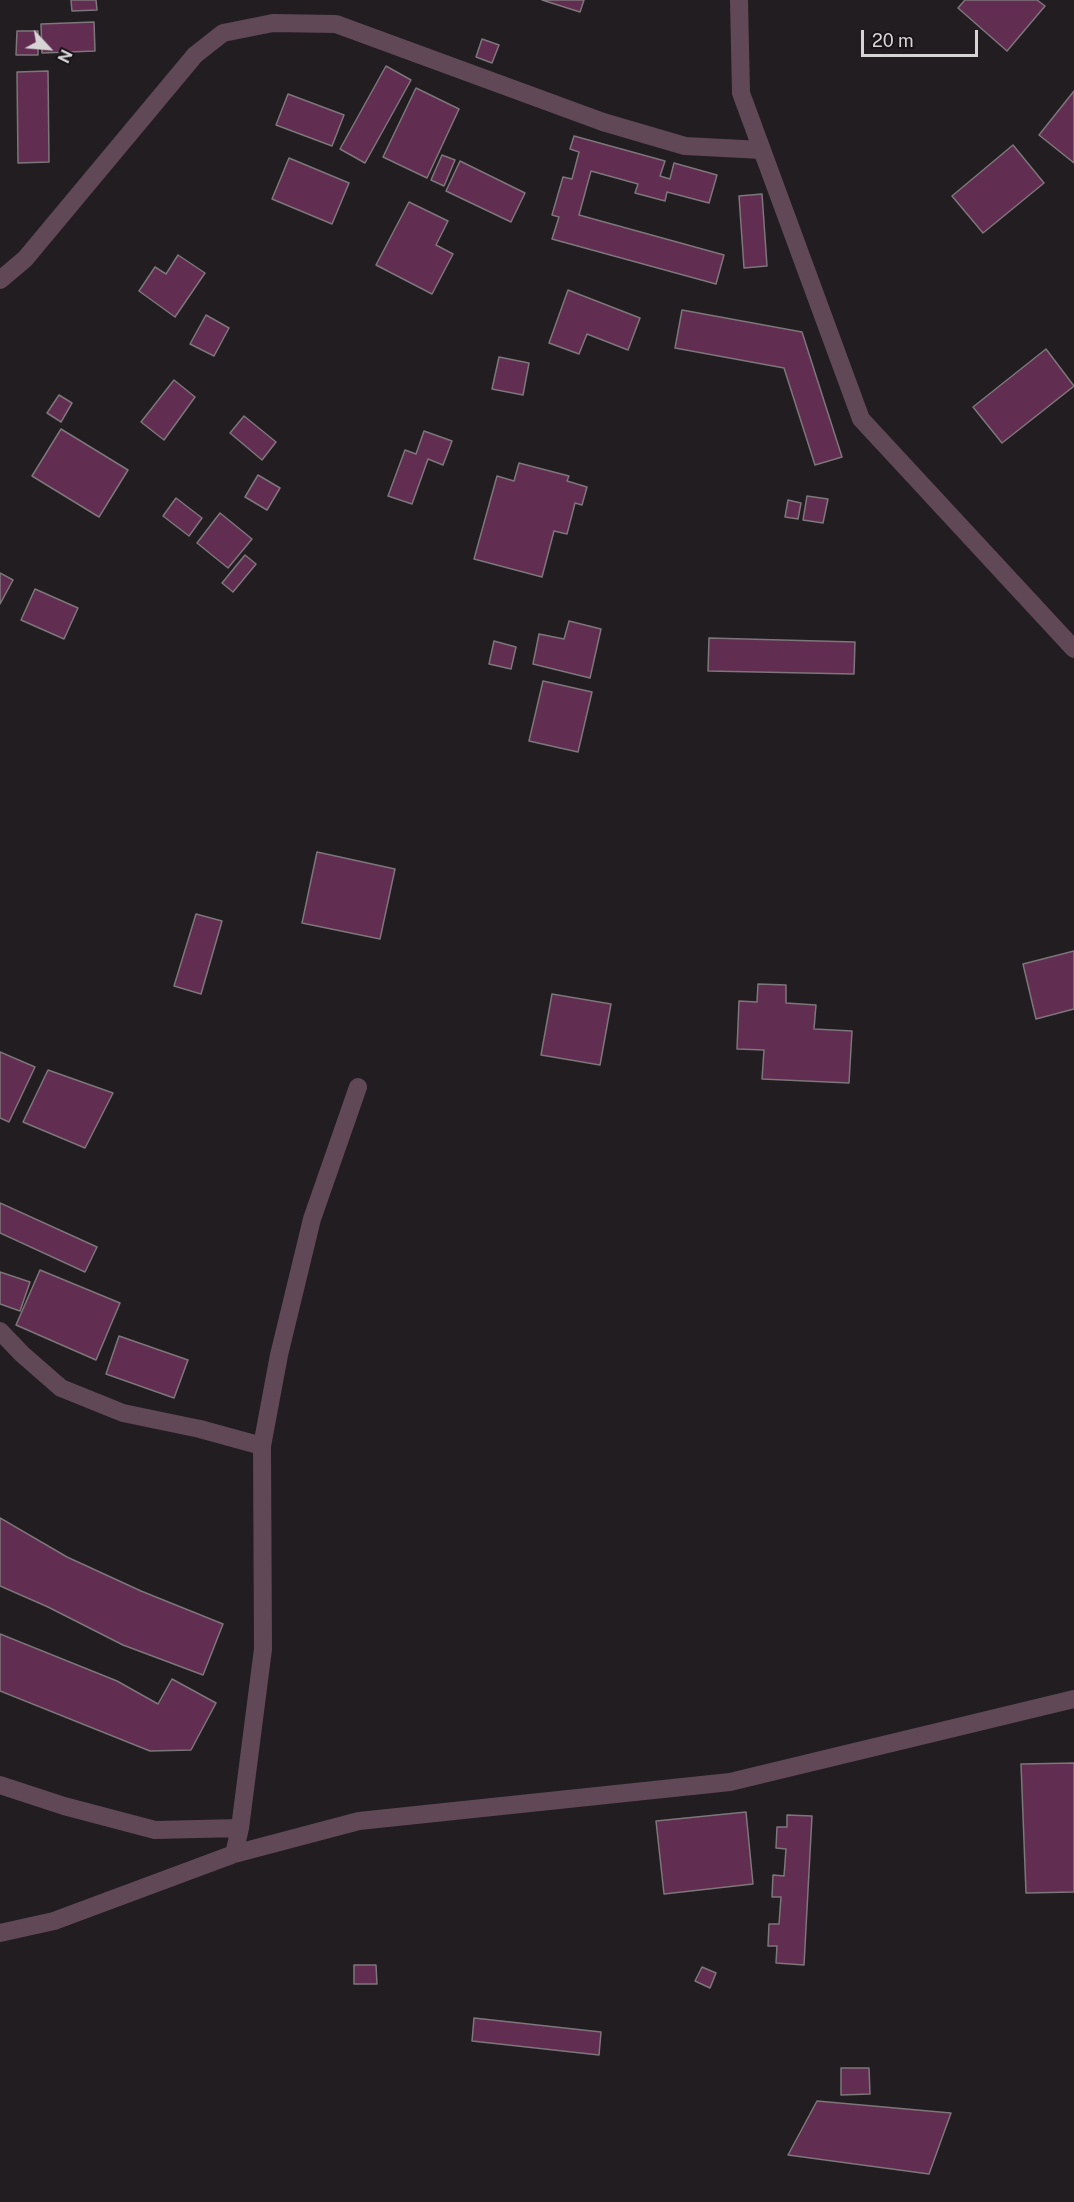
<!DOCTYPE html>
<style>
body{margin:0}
#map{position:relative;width:1074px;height:2202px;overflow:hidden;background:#221d20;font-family:"Public Sans",sans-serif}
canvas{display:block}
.north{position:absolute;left:18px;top:18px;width:60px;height:60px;-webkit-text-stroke:4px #191417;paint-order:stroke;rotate:116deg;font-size:16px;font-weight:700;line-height:24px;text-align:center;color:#d7d4d6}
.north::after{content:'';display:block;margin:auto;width:21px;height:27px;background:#d7d4d6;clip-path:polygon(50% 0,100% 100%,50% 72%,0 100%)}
.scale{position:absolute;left:861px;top:30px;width:117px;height:27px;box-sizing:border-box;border:3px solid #d7d4d6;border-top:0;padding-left:8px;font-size:18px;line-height:21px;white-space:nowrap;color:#d7d4d6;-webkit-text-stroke:4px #191417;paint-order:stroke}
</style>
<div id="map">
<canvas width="1074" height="2202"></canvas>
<div class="north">N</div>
<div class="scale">20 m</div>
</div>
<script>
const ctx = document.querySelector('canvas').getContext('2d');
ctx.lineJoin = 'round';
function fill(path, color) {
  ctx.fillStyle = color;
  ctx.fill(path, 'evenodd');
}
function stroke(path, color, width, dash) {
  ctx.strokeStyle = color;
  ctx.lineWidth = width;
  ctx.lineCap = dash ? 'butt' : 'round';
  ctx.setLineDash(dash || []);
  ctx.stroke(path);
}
const building = new Path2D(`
 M71,0H96L97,10L72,11Z
 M542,0H584L580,12Z
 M965,0H1037L1045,6L1007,51L958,8Z
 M94,22L95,51L42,53L41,24Z
 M17,31H38V55H16Z
 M482,39L499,45L492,63L476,57Z
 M386,66L411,80L365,163L340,149Z
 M48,71L49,162L18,163L17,72Z
 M416,88L459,109L427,178L383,157Z
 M1074,91V163L1039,135Z
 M288,94L344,115L332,146L276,125Z
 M574,136L665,161L660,176L670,179L674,163L717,175L709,203L667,192L665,201L635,193L638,184L591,171L579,215L724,255L716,284L552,239L559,217L552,215L563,177L572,179L579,152L570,149Z
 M1013,145L1044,183L983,233L952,196Z
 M442,155L455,160L444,186L431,180Z
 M289,158L349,183L332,224L272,199Z
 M460,161L525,193L511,222L446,191Z
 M762,194L767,266L744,268L739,196Z
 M409,202L448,221L436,245L453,254L432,294L376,265Z
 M178,255L205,273L175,317L139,291L155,267L166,274Z
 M568,290L640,318L628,350L587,334L579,354L549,343Z
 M682,310L802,332L842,457L815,465L784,368L675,348Z
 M206,315L229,328L214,356L190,344Z
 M1046,349L1074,386L1002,443L973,407Z
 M499,357L529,363L523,395L492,389Z
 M174,380L195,397L164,440L141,422Z
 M59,395L72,403L61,422L47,413Z
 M244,416L276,442L262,460L230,433Z
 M61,429L128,470L99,517L32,476Z
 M424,431L452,441L443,465L428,459L412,504L388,496L405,450L416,454Z
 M519,463L569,476L567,481L587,487L582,505L575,503L567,534L554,531L542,577L474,559L497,476L514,481Z
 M258,475L280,488L267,510L245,497Z
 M807,496L828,499L823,523L803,520Z
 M176,498L202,518L189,536L163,516Z
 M788,500L801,503L798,519L785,517Z
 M220,513L252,539L228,568L197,543Z
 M245,555L256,564L233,592L222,583Z
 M0,573L13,580L0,604Z
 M35,589L78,608L64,639L21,620Z
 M569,621L601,629L590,678L533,664L539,634L564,639Z
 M709,638L855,642L854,674L708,671Z
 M494,641L516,647L511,669L489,664Z
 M543,681L592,692L578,752L529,741Z
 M317,852L395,869L380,939L302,923Z
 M196,914L222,921L201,994L174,986Z
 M1074,951V1009L1036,1019L1023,964Z
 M758,984L786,985V1003L816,1005L814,1029L852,1031L849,1083L762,1079L764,1050L737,1049L739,1001L757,1002Z
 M552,994L611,1004L600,1065L541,1055Z
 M0,1052L35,1067L9,1122L0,1118Z
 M48,1070L113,1093L85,1148L23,1122Z
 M0,1203L97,1247L85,1272L0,1233Z
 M40,1270L120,1303L96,1360L16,1325Z
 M0,1272L30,1282L20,1311L0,1304Z
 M119,1336L188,1360L174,1398L106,1374Z
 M0,1518L67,1557L141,1591L223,1624L203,1675L123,1645L48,1607L0,1586Z
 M0,1634L117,1681L158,1704L172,1679L216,1703L191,1750L150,1751L0,1691Z
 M1074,1763V1892L1026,1893L1021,1764Z
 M746,1812L753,1884L664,1894L656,1821Z
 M787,1815L812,1816L804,1965L776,1963L777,1946H768L769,1924H779L781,1897H772L773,1875L784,1876L786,1849L776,1848L777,1827H787Z
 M354,1965H376L377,1984H354Z
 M702,1967L716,1973L710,1988L695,1981Z
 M474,2018L601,2032L599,2055L472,2041Z
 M841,2068H869L870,2094L841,2095Z
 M817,2101L951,2113L929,2174L788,2155Z`);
fill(building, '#612d50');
stroke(building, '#7d767a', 1.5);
stroke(new Path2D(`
 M739,0L741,93L861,419L1074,649
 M0,280L25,259L195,55L223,33L273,23L336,24L603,122L685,146L762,150
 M0,1331L22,1354L61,1388L123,1413L200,1429L262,1446
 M0,1785L64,1806L155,1830L240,1828
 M234,1854L240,1828L263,1649L262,1446L279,1355L312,1219L358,1087
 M0,1933L54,1921L234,1854L359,1821L730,1782L1074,1699`), '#604857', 18);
</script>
